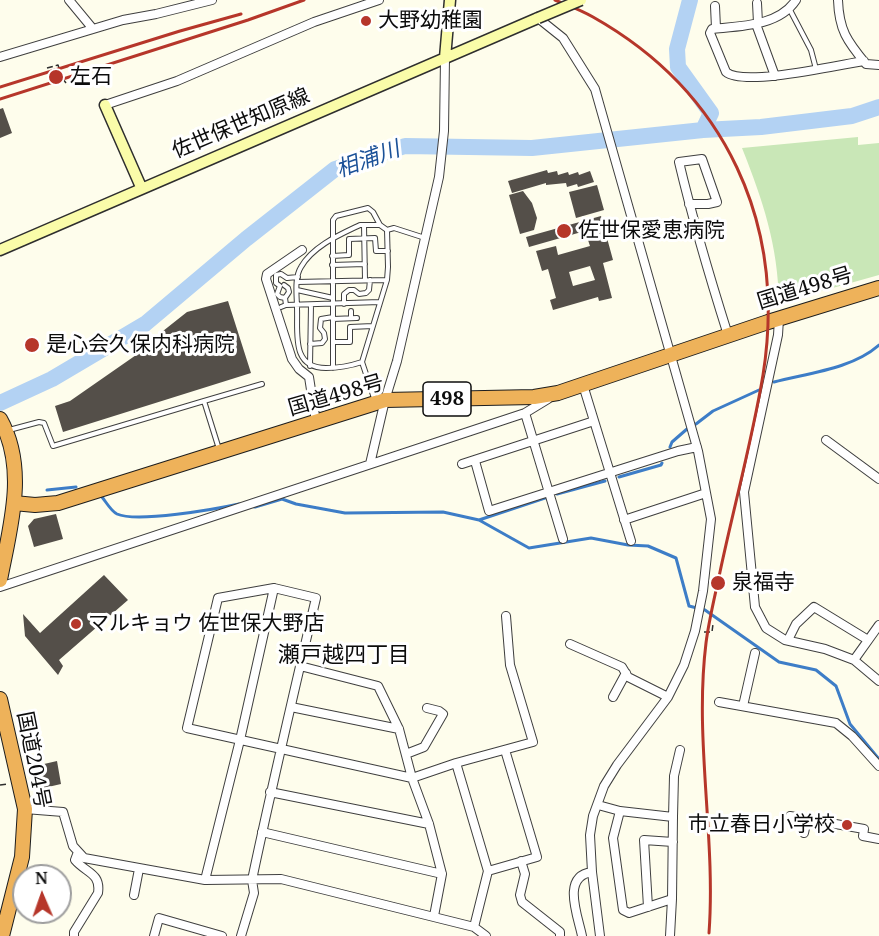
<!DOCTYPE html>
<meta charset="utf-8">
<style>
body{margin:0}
#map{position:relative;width:879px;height:936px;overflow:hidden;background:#fefdec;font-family:"Noto Serif",serif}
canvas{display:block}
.north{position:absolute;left:12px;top:864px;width:60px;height:60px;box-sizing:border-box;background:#fff;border:2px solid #9e9e9e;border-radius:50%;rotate:358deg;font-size:16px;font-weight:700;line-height:24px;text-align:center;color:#0c0c0c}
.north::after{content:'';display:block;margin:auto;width:21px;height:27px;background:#b6362a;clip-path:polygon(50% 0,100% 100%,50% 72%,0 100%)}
</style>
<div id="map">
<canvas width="879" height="936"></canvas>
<div class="north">N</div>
</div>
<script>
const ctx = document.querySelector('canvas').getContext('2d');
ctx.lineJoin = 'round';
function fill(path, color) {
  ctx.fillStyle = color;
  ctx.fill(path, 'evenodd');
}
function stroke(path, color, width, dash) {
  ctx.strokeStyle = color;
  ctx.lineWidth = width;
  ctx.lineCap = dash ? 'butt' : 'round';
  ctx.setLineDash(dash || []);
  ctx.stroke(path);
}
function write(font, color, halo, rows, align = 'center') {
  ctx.font = font + ' "Noto Serif","Noto Sans JP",serif';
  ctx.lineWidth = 6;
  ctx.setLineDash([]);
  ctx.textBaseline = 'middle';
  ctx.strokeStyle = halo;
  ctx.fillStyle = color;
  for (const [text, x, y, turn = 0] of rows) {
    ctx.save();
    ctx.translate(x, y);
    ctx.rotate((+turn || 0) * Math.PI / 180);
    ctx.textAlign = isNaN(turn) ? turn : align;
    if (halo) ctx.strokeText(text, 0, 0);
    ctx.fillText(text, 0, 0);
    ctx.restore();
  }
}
fill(new Path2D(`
 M858,137V145L879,143V275L779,303C778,245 763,201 742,148Z`), '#c9e7b7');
stroke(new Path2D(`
 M774,382C808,373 852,369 879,345
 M696,424L713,411L759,390
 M670,447L672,442L687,429
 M619,477L661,465L662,463
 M47,490L76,487
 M557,494L605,481
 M102,497C106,502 111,511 117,514C137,523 216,509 239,504
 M251,506L255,507L282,499L296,504L345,513L443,512L479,520L529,548L591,538L628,545L648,546L676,558L689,606L705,610L779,662L816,670L836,686L850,724L879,759
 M479,520L545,498`), '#3d7dc7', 3);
stroke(new Path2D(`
 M690,0L677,49L678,67L711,113L703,130
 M0,403L52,379L145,324L246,239L335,169L405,146L532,148L703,130L761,127L852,116L879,107`), '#b3d2f3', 16);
fill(new Path2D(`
 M3,108L12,133L0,138V109Z
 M547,170L548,173L557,171L558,175L568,172L569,175L578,172L579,175L590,171L594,182L578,187L577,184L567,187L566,183L546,185V183L512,193L508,181Z
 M597,185L604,210L576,218L569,192Z
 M523,191L532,203L537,218L534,230L520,234L509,195Z
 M601,216L613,260L603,263L612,298L599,301L598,297L553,310L550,300L556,298L548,269L542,271L536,251L556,246L558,255L590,246L585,231L529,247L526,237ZM590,266L595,280L573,286L569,272Z
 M228,301L251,373L63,432L55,406L70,401L139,353V350L187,312Z
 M56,514L63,539L34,547L28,526L34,519Z
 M104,575L128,600L59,660L63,666L58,675L25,636L23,614L40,633Z
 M57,761L61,784L35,790L31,767Z`), '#544f49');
const lane = new Path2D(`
 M790,10L811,50L816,69
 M360,225H380L387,230L388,267L387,280L362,362C350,366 339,368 326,368C291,368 298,334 297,308C297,296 294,278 301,267C313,246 339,235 360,225Z
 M364,225L365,280
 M387,230L394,228L425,238
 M332,256L349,255V239L375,238L376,251H388
 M332,265L365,264
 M297,282L386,280
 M284,285L288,288L289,292L285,298L286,305
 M280,286L276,283V275L281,274L287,278L298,277
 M280,286L277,294L280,297L285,298
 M297,290L333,298
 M344,304V294L349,290H354L359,294L366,293L369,290L370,280
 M281,307L286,305L380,302
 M351,318V311
 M333,319L357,318
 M333,342H350V327L373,326
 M310,344L322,343L325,339L324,333L320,328L321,319L333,317
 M362,362L375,401
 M310,366L311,305
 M333,368V220L336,216L368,208L373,212L380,225
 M204,401L262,384
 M9,430L39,422L44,423L53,446L204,401L219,449`);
const street = new Path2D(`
 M69,0L93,29
 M796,0C779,26 741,26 712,29L710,33L726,72C744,87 838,65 864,61
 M838,0C839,30 847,41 866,64L879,65
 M757,3L758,23
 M715,6L716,28
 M538,18L563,38L595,89L698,451L711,519L703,591L695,631L684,665L668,697L617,765L604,786L593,816L590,835L592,872L600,936
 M756,24L775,76
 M0,57L123,20L156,14L212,0
 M105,105L177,81L314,22L379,0
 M689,204H708L717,202L702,159L679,162C693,221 710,278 728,335
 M302,250L267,274L266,279L292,359L299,369L309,377L316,422
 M779,319L778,335L744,492L755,607L766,628L785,640L825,649L854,660L879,681
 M583,385L631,541
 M525,413L563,539
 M826,440L879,479
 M475,461L489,511L678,451L697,447
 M370,464L385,400L397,361L439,177L444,131L445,58
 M462,464L594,421
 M624,520L706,493
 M0,587L525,413L548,399
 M788,640L796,624L814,607L868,640
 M570,644L622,667L628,677L668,697
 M854,660L879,625
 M300,666L378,686L399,729L412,778L429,824L442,874L434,916
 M613,697L626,673
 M719,702L836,723L852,736L879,766
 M743,706L755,653
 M291,707L399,729
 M406,754L424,747L443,714L439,711L427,708
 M456,763L488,871L474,927
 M270,792L429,824
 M598,805L620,811L673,817L672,899L629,913L623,910L613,838L620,811
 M25,809L63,812L73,846L84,858L205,880L281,879L474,927L486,936
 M790,816L864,829L863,836L879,839
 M673,817L674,776L680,750
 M262,832L442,874
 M804,833L807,819
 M521,861L525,874L520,895L522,902L560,932V936
 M488,871L537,857L505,750
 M205,880L240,740L274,588
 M134,895L139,869
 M648,907L644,840L673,842
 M74,936V932L98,893C101,873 86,873 75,860L78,852
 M154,936L159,918L222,936
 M241,936L254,893L252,880C272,785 294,692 316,598L274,588L218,598L187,728L412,778L456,763L533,742L510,665L506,616
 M582,936C578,916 561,876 592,872
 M670,936L672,899`);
const secondary = new Path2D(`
 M445,58L450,0
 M105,105L141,187
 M0,250L538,18`);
const highway = new Path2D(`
 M0,419C28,469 10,527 0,580
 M14,503L35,505L58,503L385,400L534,397L558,393L768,322L879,288
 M0,699L25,809L22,857L2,936`);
stroke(lane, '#3f3f3f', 6);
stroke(street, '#3f3f3f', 10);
stroke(secondary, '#2e2e2e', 13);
stroke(highway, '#1d1d1d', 16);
stroke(new Path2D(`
 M47,68L58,65L63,79L66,83
 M704,632H712L713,624
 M0,785L8,784`), '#2e2e2e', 1.5, [6, 3]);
stroke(lane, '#fff', 4);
stroke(street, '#fff', 8);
stroke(secondary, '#fafca9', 10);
stroke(highway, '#eeb25a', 14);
stroke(new Path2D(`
 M555,0C567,5 581,10 593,17C726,92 787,224 763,375C752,441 734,506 720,572C715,596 709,619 706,643C694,740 716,837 709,933
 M0,87L180,31L241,14
 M0,99L248,20L304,0`), '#b6362a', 3);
const secondaryBridge = new Path2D(`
 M538,18L581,0`);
stroke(secondaryBridge, '#2e2e2e', 13, []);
stroke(secondaryBridge, '#fafca9', 10);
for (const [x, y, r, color] of [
 [366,21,6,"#b6362a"],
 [56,77,8,"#b6362a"],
 [564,231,8,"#b6362a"],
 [32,345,8,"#b6362a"],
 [718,583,8,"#b6362a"],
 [76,624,6,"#b6362a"],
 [847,825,6,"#b6362a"]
]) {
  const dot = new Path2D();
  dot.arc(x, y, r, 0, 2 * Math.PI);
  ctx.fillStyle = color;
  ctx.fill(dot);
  stroke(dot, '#fff', 2);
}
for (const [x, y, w] of [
 [447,399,48]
]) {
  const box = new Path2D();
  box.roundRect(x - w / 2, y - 17, w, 34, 4.5);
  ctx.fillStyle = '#fff';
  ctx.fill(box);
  stroke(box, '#0c0c0c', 1.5);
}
write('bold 20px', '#0c0c0c', null, [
 ["498",447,399]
]);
write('21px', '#0c0c0c', '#fff', [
 ["大野幼稚園",378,21],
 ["左石",70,77],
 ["佐世保愛恵病院",578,231],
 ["是心会久保内科病院",46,345],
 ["泉福寺",732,583],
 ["マルキョウ 佐世保大野店",88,624],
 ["市立春日小学校",835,825,"right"]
], 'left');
write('21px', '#0c0c0c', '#fff', [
 ["佐世保世知原線",241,124,-23],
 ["国道498号",805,289,-17],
 ["国道498号",336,396,-16],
 ["国道204号",33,760,79]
]);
write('italic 22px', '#1b5198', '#fff', [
 ["相浦川",368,160,-20]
]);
write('22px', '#0c0c0c', '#fff', [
 ["瀬戸越四丁目",344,656]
]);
</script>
